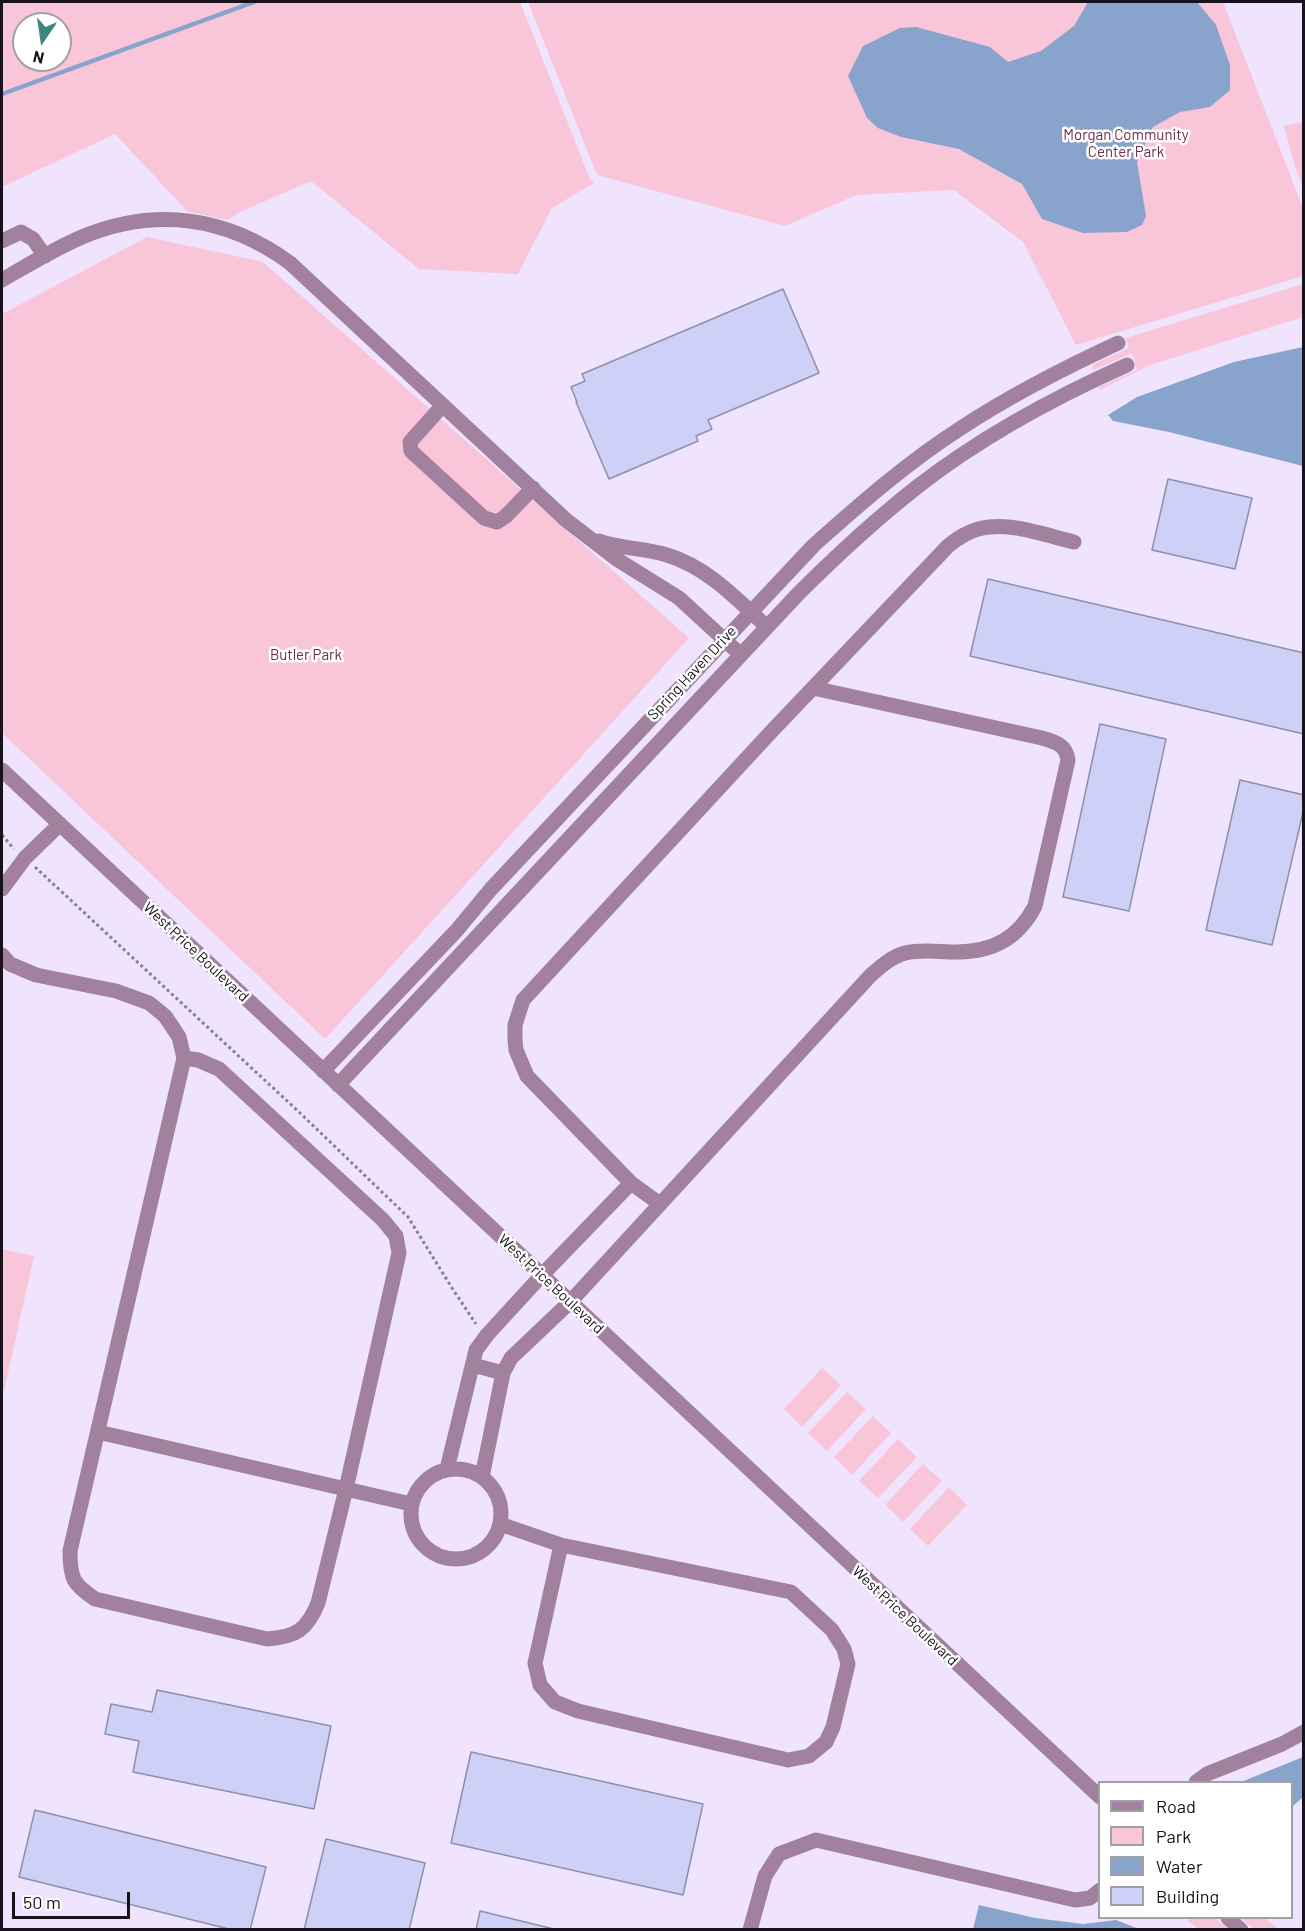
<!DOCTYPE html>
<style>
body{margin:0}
#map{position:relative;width:1305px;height:1931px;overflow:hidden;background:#efe3fe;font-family:Barlow,sans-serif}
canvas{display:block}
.frame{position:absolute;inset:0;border:3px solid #17121c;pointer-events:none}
.legend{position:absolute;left:1098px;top:1781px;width:195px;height:138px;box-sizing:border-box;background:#fff;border:2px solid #a2a0a4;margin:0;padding:8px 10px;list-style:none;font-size:18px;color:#17121c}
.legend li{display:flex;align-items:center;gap:12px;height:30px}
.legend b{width:30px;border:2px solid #a2a0a4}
.north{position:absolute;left:12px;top:12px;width:60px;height:60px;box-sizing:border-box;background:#fff;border:2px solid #a2a0a4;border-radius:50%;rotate:193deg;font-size:16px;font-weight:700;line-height:24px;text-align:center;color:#17121c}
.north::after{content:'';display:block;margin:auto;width:21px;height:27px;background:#3e857e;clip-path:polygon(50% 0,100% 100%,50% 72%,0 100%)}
.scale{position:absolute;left:12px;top:1892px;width:118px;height:27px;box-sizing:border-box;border:3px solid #17121c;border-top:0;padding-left:8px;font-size:18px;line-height:21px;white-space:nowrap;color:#17121c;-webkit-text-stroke:4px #fff;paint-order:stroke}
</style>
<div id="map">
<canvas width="1305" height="1931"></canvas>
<div class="frame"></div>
<ul class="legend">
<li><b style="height:8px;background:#a1819e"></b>Road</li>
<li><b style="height:16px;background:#f9c5d9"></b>Park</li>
<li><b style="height:16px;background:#88a4cc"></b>Water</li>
<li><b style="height:16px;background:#cdd0f7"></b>Building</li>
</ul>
<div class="north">N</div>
<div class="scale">50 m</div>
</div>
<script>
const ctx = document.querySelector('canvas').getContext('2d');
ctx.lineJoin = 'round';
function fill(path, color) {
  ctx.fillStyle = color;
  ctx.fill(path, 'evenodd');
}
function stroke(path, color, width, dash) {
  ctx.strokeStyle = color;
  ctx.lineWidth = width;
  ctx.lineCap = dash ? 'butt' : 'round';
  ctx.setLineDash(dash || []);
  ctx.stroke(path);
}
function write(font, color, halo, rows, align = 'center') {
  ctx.font = font + ' Barlow,sans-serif';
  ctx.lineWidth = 5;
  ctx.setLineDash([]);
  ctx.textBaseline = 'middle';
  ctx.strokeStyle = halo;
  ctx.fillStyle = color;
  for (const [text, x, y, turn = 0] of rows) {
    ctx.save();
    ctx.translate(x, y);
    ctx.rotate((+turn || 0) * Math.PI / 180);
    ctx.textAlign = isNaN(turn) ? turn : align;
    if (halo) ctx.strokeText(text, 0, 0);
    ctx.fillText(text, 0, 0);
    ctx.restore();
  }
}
fill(new Path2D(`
 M2,2H520L590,179L594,183L552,208L518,274L419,269L311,181L238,213L228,220L187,211L115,134L2,187ZM24,24H60V60H24Z
 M528,2H1223L1303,208V276L1076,345L1023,242L954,190L856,195L785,226L597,175Z
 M1303,122H1304L1303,187L1294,164L1284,126Z
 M147,237L263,262L689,638L325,1039L2,733V314Z
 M1303,284V317L1150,365L1100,390L1099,387L1137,370L1132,353L1093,370L1092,365L1129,348L1126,338Z
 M2,1249L34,1256L2,1400Z
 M822,1368L841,1385L802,1427L784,1409Z
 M847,1392L866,1409L827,1451L808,1433Z
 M873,1416L891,1433L852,1475L834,1457Z
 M898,1439L917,1457L878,1498L859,1481Z
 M923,1464L942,1481L903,1522L885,1505Z
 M949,1487L967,1505L928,1546L910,1529Z
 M1185,1918H1215L1228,1929H1198Z
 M1241,1918H1265L1278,1929H1254Z`), '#f9c5d9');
fill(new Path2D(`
 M1088,2H1197L1216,25L1230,65V90L1210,107L1180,112L1153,127L1137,162L1146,216L1142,225L1127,232L1083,233L1042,219L1022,184L959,149L901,137L878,128L867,118L848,76L863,46L900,28L916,27L990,47L1008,62L1041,51L1074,26Z
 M1303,347V466L1169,432L1113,421L1108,415L1137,397L1234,362Z
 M1303,1757V1797L1292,1807V1782H1241Z
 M979,1905L1035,1918L1083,1924L1116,1920L1139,1929H973Z`), '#88a4cc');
stroke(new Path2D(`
 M2,94L254,2`), '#88a4cc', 4.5);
const building = new Path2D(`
 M783,289L819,373L708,420L712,429L696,436L698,441L609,479L576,402H577L571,387L585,381L582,374Z
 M1168,479L1252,498L1235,569L1152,550Z
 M988,579L1304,653V734L970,656Z
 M1100,724L1166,739L1129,911L1063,897Z
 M1240,780L1304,795V808L1272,945L1206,930Z
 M157,1690L331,1726L314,1809L133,1772L139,1741L105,1734L111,1704L152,1712Z
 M471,1752L703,1804L683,1895L451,1843Z
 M35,1810L266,1867L250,1930H233L19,1877Z
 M326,1839L425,1863L409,1930H304Z
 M480,1911L558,1930H476Z`);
fill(building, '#cdd0f7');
stroke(building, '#8e90aa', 1.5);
stroke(new Path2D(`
 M2,835L14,849
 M35,867L299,1112L408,1217L452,1288L476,1324`), '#898093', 3, [3, 3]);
stroke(new Path2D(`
 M2,241L21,232L33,239L45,256
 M2,280C28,265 54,249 82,237C155,207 226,216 290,263L566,520L618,560L679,598L741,655
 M443,405L410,442L411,451L484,518L497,522L506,516L533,488
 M599,541C621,549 644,548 667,555C707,567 737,599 767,627
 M2,770L1100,1797
 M2,889L25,858L60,824
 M2,955L10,964L36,975L116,991L149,1003L165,1016L179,1037L184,1058L70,1551C70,1579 73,1584 95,1599L267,1639C296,1637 307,1630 318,1603L346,1489L399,1253L396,1236L383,1220L219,1069L198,1060L184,1058
 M323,1071L457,930L491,889L814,545C861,503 908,462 961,428C1011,395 1064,368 1118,343
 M338,1085L798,594C836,556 875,520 917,487C981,437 1053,398 1127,365
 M660,1204L631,1183L527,1076L516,1050L515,1040V1025L523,1000L770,733L948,546C953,542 958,538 964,535C997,516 1040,534 1074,542
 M473,1365L503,1373
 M98,1432L411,1504
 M411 1514a45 45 0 1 1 90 0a45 45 0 1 1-90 0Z
 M447,1469L476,1350L487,1335L542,1275L631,1183
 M482,1477L503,1373L511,1358L570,1302L870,976C880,967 891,957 905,953C922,949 939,952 956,952C992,952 1018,939 1035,906L1068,760C1066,745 1056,742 1042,738L813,688
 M500,1524L561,1545L535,1663L540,1685L555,1702L578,1711L788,1760L809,1756L826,1742L833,1727L848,1664L844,1649L832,1630L791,1592L561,1545
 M1196,1782L1207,1774L1282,1744L1304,1732
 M1228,1918L1241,1930
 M750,1930L765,1876L779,1854L816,1840L1075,1900L1090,1898L1100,1890`), '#a1819e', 15);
write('15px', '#6d2e4b', '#fff', [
 ["Morgan Community",1126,135],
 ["Center Park",1126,152],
 ["Butler Park",306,655]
]);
write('15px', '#17121c', '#fff', [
 ["Spring Haven Drive",692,673,-47],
 ["West Price Boulevard",196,952,43],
 ["West Price Boulevard",551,1284,43],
 ["West Price Boulevard",905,1616,43]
]);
</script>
